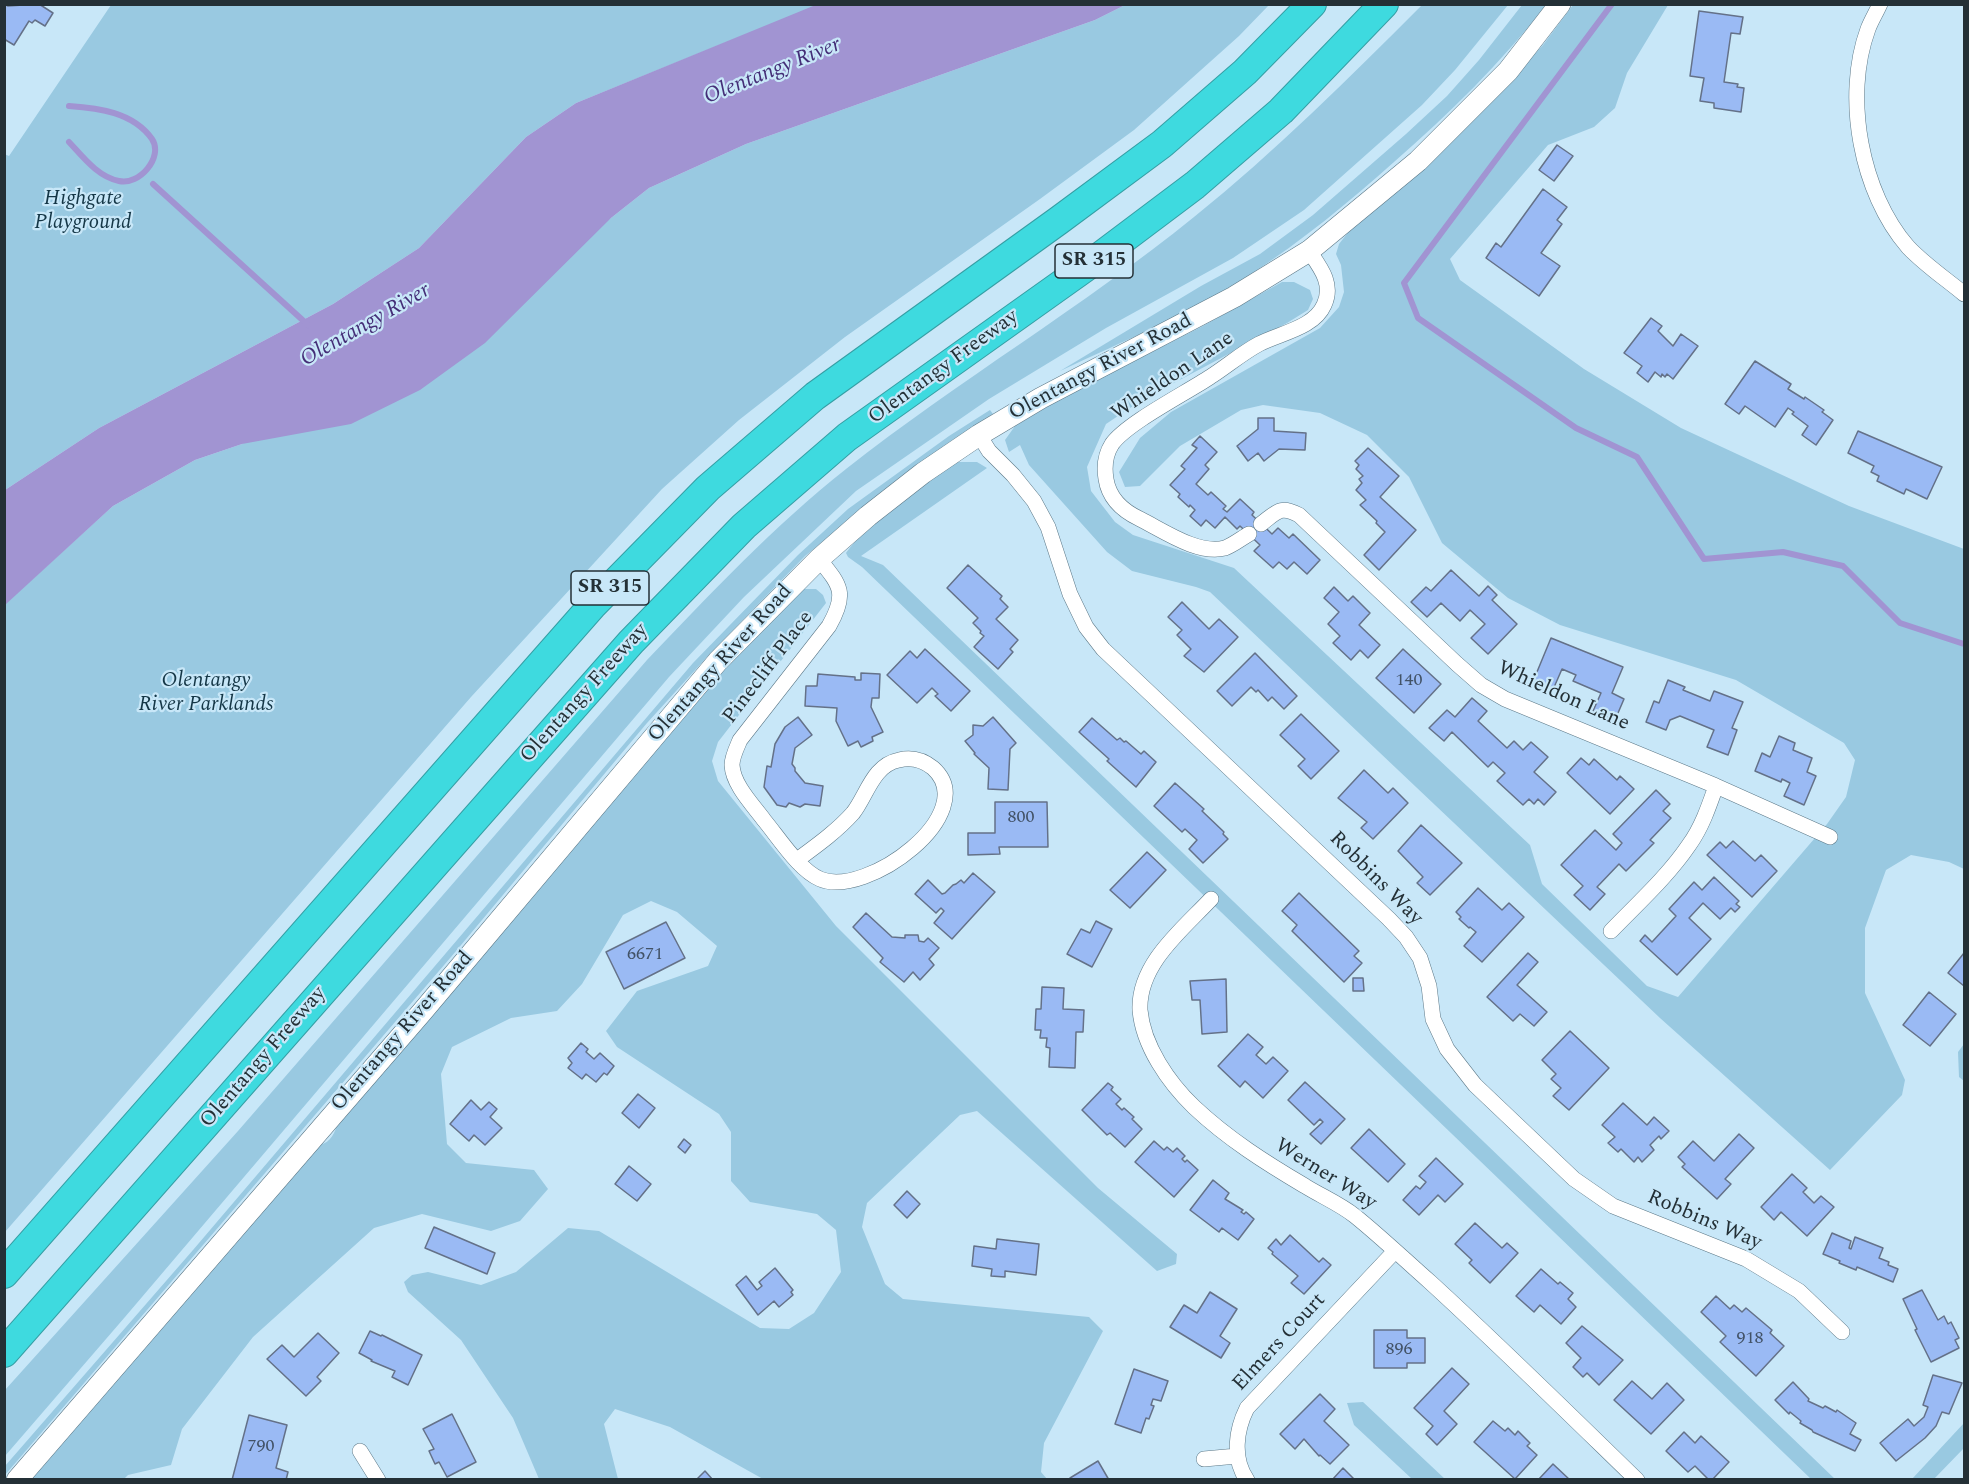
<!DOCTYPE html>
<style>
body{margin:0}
#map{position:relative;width:1969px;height:1484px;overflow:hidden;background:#c8e7f8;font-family:Spectral,serif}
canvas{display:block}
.frame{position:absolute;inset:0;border:6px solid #243036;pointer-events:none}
</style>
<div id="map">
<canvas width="1969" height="1484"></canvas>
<div class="frame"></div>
</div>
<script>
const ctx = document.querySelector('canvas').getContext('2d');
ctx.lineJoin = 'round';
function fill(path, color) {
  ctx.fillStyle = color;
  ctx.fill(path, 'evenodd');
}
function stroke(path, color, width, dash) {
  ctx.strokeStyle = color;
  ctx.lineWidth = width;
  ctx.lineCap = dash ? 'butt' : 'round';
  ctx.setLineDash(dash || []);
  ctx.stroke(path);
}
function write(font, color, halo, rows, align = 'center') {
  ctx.font = font + ' Spectral,serif';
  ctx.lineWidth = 4.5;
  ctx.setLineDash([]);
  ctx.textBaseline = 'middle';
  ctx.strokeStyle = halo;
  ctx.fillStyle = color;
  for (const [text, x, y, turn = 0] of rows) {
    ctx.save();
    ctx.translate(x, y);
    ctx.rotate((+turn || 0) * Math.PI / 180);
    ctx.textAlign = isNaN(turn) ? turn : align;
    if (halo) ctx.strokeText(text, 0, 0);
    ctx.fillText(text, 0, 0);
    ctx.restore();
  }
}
fill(new Path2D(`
 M111,5H818L576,103L526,137L419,248L333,304L99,428L5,490L4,154L9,156Z
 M1125,5H1269L1239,36L1134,130L1040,199L845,337L739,420L662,489L471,697L5,1232L4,605L6,603L113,506L195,460L242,444L611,218L649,188L746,144L1095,20Z
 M1422,5H1508L1455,70L1422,105L1304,210L1233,258L1106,328L989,399L856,491L744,597L669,677L125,1317L5,1456V1390L238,1131L647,660C711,593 774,526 846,469C959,380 1083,307 1194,217C1275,152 1349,78 1422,5Z
 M1522,5H1546C1502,62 1449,114 1394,162C1349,202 1302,241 1251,274C1191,313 1124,341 1060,371L1201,286L1260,254L1313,215L1406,134L1447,96L1479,60Z
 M1573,5H1668L1627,73L1615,108L1594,127L1548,145L1450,259L1460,280L1584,369L1681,428L1849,506L1964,549V869L1949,862L1911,855L1886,870L1865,928V993L1905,1080L1902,1095L1830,1170L1660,1018L1210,592L1196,587L1132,571L1107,552L1029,465L1020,445L1009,452L1005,440L1015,426L1062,398L1203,326L1282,282H1294L1310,290L1313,299L1308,310L1287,323L1142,400L1106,424L1087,467L1091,491L1115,522L1133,535L1234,568L1530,845L1542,884L1647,986L1678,997L1827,824L1846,797L1855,760L1844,743L1736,680L1560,625L1508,598L1442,543L1409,477L1367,435L1320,413L1263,405L1241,410L1180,446L1140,486L1125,487L1119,472L1140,438L1171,412L1320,328L1339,307L1344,292L1341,265L1336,254L1339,244L1350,230L1509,82L1543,45Z
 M990,410L993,414L948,443L903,476L805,556L707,657L647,723L451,957L5,1475V1466L193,1250L693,663L798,555L848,509L949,436Z
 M957,462H977L987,468L861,556L883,565L1835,1479H1811L862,567L848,557L846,553C867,523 925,481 957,462Z
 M804,589H816L823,595L826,603L718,742L712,761L718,781L836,926L1098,1188L1177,1254L1176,1264L1157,1271L977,1111L960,1115L867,1203L862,1227L885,1284L903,1299L1089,1317L1103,1331L1044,1443L1041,1472L1047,1479H763L670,1427L615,1409L604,1424L618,1479H539L513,1418L461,1340L408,1292L404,1282L412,1275L428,1272L481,1285L516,1272L568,1228L599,1231L760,1328L789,1329L814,1313L841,1272L836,1230L817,1214L750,1202L731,1181V1132L719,1114L617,1047L606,1031L637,991L708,966L717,946L677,912L651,901L623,915L582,984L557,1011L511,1018L452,1047L441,1074L447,1144L466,1163L534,1170L548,1189L520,1221L491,1231L422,1214L374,1228L253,1337L182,1429L171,1465L128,1475L124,1479L28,1480L320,1145C331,1142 335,1133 338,1122L669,730L780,610Z
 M1964,1044V1081L1959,1077L1958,1052Z
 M1363,1402L1445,1479H1412L1354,1425L1347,1403Z
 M1964,1423V1448L1934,1479H1912Z`), '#99c9e1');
fill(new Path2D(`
 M818,4L1125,5L1095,20L746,144L649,188L611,218L485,343L420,390L351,424L242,444L195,460L113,506L5,605V490L99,428L333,304L419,248L526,137L576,103Z`), '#a194d2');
stroke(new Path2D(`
 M1612,4L1404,283L1418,318L1576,428L1637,457L1704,559L1783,552L1843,566L1900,623L1964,644
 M69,106C98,108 133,112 152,139C164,157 139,186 119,181C98,177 83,157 69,142
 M153,184L308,325`), '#a194d2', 6);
const building = new Path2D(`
 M4,4L8,6L39,4L53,13L45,26L35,20L32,23L29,21L14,45L4,39Z
 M1699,11L1743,17L1740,34L1731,33L1724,82L1738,84L1737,87L1744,88L1741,112L1714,108V103L1700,101L1704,78L1690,76Z
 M1557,145L1573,156L1554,181L1539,170Z
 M1543,189L1567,207L1557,220L1562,224L1541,253L1560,266L1539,296L1486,258L1496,243L1501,247Z
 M1651,318L1662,326L1658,331L1673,346L1681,334L1698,346L1673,379L1667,374L1665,377L1662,374L1661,377L1655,372L1648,382L1637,373L1642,366L1624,353Z
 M1755,361L1791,384L1788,389L1804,399L1805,397L1824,410L1822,412L1833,420L1816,445L1802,435L1808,426L1792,414L1794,412L1788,408L1775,427L1745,406L1739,414L1725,404Z
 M1258,418H1274V431L1306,433L1305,450L1279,449L1264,461L1258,453L1248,461L1237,446L1258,429Z
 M1858,431L1942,467L1927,499L1906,489L1904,494L1877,481L1879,476L1871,472L1874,466L1848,453Z
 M1200,436L1217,452L1205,465L1209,469L1196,484L1208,495L1211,492L1226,506L1223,509L1227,512L1240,499L1254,512L1252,515L1272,534L1278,528L1289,538L1293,534L1320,560L1307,574L1294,562L1287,569L1279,562L1273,568L1254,551L1260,545L1240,526L1237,529L1225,517L1215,528L1206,520L1201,526L1190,516L1195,510L1190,505L1189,507L1178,497L1180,494L1170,485L1185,469L1181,466L1197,448L1192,445Z
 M1368,448L1399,476L1380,497L1416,530L1379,570L1364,555L1385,532L1376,523L1377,521L1360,505L1366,500L1356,490L1362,483L1359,479L1363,476L1356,469L1359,465L1355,461Z
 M968,565L1002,596L1000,599L1008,607L996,619L1018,640L1010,649L1013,652L998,669L974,647L984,636L980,633L981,631L973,623L978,618L947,588Z
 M1451,570L1479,596L1488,586L1497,595L1492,600L1517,624L1488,654L1471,638L1485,624L1470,610L1460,621L1441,603L1427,617L1411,602L1426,587L1431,591Z
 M1334,587L1348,601L1353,596L1370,613L1359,625L1380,645L1368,658L1360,650L1351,660L1333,643L1340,636L1328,624L1339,612L1324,598Z
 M1182,602L1209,629L1219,619L1238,637L1204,672L1184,656L1191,649L1177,635L1182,630L1168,617Z
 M1551,638L1623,667L1612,693L1624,699L1615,720L1593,711L1601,693L1573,681L1576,675L1562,669L1552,692L1532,684Z
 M925,649L970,691L951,711L935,696L938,694L932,688L917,703L887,675L910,651L917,658Z
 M1403,649L1441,684L1414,713L1376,678Z
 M1255,653L1297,696L1284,709L1272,697L1268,701L1258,690L1256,692L1251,687L1232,706L1217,691Z
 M861,673L880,674L879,698H872L871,707L883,732L872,737L873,741L861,747L858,741L848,746L836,721L837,708L805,706L806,686H817L818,674L855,677V680H861Z
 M1668,680L1685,687L1683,690L1710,701L1714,691L1743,702L1732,728L1737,730L1728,755L1707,747L1714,730L1680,716L1670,720L1666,730L1646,722L1654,701L1659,703Z
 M1472,698L1487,711L1478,721L1507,748L1514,741L1523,750L1531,742L1548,757L1534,772L1556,792L1544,805L1538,799L1534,804L1529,799L1523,805L1497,781L1505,773L1493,762L1488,767L1452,732L1444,741L1429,728L1447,710L1455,717Z
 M1301,714L1339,751L1311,779L1298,766L1305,759L1280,735Z
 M798,717L812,735L795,748L792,764L795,768V771L805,783L823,786L820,806L805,804L800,807L789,803L786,807L777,805L764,787L767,766L771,767L775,744L785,727Z
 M993,717L1016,743L1010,749L1008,790L988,789L989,768L974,754L975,753L965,741L973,735V725L983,726Z
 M1092,718L1117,740L1120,738L1124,742L1126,741L1141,754L1144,751L1156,762L1136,787L1107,761L1109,759L1079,732Z
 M1779,736L1795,743L1793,750L1812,758L1807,772L1816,776L1804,805L1784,796L1790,783L1782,779L1781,782L1755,771L1762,753L1770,757Z
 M1581,758L1589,765L1594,759L1617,780L1620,776L1634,789L1610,814L1567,773Z
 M1364,770L1388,793L1393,788L1408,803L1373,839L1361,828L1367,822L1338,798Z
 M1175,783L1204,809L1202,811L1224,832L1223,834L1228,839L1203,863L1189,849L1197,840L1185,829L1182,832L1154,806Z
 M1656,790L1670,804L1663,811L1671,818L1650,840L1654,843L1626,871L1619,864L1597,887L1605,894L1590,910L1574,895L1583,886L1561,865L1595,830L1616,850L1622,843L1613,834Z
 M995,802H1047L1048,847H999L1000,854L968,855V833H995Z
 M1421,825L1462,863L1430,895L1417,883L1423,877L1398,851Z
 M1733,841L1755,861L1761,855L1777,871L1752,897L1707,855L1720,842L1726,848Z
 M1147,852L1166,870L1130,908L1110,890Z
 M973,873L995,892L952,939L934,923L944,911L941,908L936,913L915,894L928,880L942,894L945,893L953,885L956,884L961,880L964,883Z
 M1714,877L1739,901L1736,904L1740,907L1735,912L1731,908L1720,919L1703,903L1689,918L1711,939L1677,975L1640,941L1645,935L1652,942L1676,916L1669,909L1694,882L1702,890Z
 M1478,888L1502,910L1509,903L1524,917L1482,962L1464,946L1476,932L1470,927L1469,928L1459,919L1461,917L1456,912Z
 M1299,893L1359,951L1354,956L1362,963L1344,982L1292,931L1297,925L1282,911Z
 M866,913L892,937L905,938V935H918L919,941L924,942L928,938L939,948L929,959L934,965L920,980L913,972L904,982L880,962L883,958L853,927Z
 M1096,921L1112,929L1092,967L1067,954L1081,929L1090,933Z
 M666,922L685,958L624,989L606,952Z
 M1528,953L1538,962L1517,985L1547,1012L1534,1026L1520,1014L1513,1021L1487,997Z
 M1964,953V986L1948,973Z
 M1353,978H1363L1364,991H1353Z
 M1226,979L1227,1032L1202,1034L1200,1000H1192L1190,981Z
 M1042,987L1064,988L1063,1009L1084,1010L1083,1032H1076L1075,1068L1049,1067L1050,1048L1046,1047L1047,1038H1040L1041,1030H1035L1036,1009H1041Z
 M1929,992L1956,1014L1930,1046L1903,1025Z
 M1570,1031L1609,1068L1569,1110L1553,1096L1561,1088L1551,1079L1556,1074L1542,1060Z
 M1248,1034L1263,1047L1256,1055L1266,1064L1273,1057L1288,1071L1263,1098L1245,1081L1240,1087L1218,1066Z
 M581,1043L588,1049L586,1052L594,1059L600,1053L614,1066L607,1075L604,1073L596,1082L586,1074L582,1079L568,1068L572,1063L568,1058Z
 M1305,1082L1345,1119L1321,1144L1310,1134L1323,1122L1320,1119L1314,1125L1288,1100Z
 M1108,1083L1113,1087L1111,1090L1121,1099L1116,1104L1122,1110L1124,1108L1134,1117L1132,1119L1142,1129L1125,1147L1110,1133L1107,1135L1082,1110Z
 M638,1094L655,1108L639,1128L622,1113Z
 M471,1100L481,1110L489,1102L497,1109L490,1117L502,1128L485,1145L474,1135L469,1141L450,1124Z
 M1623,1103L1647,1125L1654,1117L1669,1131L1661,1139L1659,1136L1650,1145L1654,1150L1642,1162L1638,1157L1634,1162L1621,1149L1618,1152L1608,1143L1615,1137L1602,1125Z
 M1369,1129L1405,1164L1388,1182L1351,1148Z
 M1739,1134L1754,1148L1725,1179L1731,1184L1717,1199L1682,1167L1685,1164L1678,1157L1693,1141L1714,1161Z
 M684,1139L691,1145L685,1153L678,1147Z
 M1154,1141L1164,1150L1167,1147L1173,1152L1177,1148L1185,1156L1182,1159L1185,1162L1187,1160L1198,1170L1174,1197L1135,1162Z
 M1436,1158L1463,1184L1445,1202L1438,1195L1419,1215L1403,1200L1416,1186L1420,1189L1426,1182L1419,1176Z
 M629,1166L651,1184L637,1201L615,1184Z
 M1792,1174L1807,1188L1803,1192L1814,1203L1821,1196L1834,1207L1807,1236L1781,1212L1774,1220L1761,1207Z
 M1213,1180L1229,1193L1225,1199L1243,1210L1241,1212L1244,1214L1246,1212L1254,1219L1238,1240L1222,1228L1219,1232L1190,1210Z
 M907,1191L920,1204L907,1218L894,1205Z
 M1475,1223L1502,1248L1507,1243L1518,1253L1490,1283L1469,1263L1472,1260L1455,1244Z
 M434,1227L495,1253L487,1274L425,1248Z
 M1832,1233L1851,1241L1849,1248L1851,1249L1855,1237L1883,1248L1879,1258L1889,1262L1888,1265L1898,1269L1893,1282L1857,1267L1856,1270L1839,1263L1840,1261L1823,1254Z
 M1290,1235L1319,1262L1323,1258L1331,1265L1304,1294L1291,1283L1298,1276L1272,1254L1273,1252L1268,1248L1276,1239L1281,1245Z
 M997,1239L1039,1244L1036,1275L1005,1271V1277L991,1276L992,1269L972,1266L974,1246L996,1249Z
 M775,1268L793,1290L791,1292L793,1295L779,1307L774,1301L758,1315L736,1285L746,1276L757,1290L762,1286L759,1282Z
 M1541,1269L1558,1284L1560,1282L1573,1293L1568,1299L1576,1307L1561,1324L1540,1305L1534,1312L1516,1296Z
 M1922,1290L1938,1320L1944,1316L1948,1324L1951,1322L1959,1338L1955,1340L1959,1348L1931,1362L1915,1330L1917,1329L1903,1299Z
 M1210,1292L1237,1309L1220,1336L1230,1343L1221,1358L1170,1327L1184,1305L1197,1313Z
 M1716,1296L1730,1309L1734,1305L1742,1312L1746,1308L1772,1330L1770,1333L1784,1346L1756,1376L1720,1342L1726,1336L1701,1312Z
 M1582,1326L1623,1360L1599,1385L1587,1373L1583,1377L1573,1367L1581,1358L1566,1343Z
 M1374,1330H1407V1338H1425V1363H1407V1368H1374Z
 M370,1331L381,1336L382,1335L422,1355L408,1385L392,1377L395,1371L371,1361L372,1360L359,1353Z
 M318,1333L339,1353L317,1377L321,1381L306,1396L267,1359L282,1345L294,1357Z
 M1452,1368L1469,1384L1444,1411L1457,1424L1437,1445L1426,1434L1433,1426L1414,1408Z
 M1134,1369L1168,1381L1161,1401L1153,1399L1151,1405L1154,1406L1149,1419L1146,1418L1141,1433L1115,1424Z
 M1933,1375L1962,1383L1949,1414L1942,1412L1936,1426L1925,1438L1896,1461L1880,1443L1908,1419L1914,1426L1924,1417L1928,1407L1923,1405Z
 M1632,1381L1652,1399L1667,1383L1684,1400L1651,1434L1614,1400Z
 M1793,1382L1809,1399L1808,1401L1823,1408L1825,1406L1836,1412L1837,1410L1856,1423L1850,1434L1861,1440L1855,1451L1813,1432L1812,1430L1800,1423L1801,1421L1790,1412L1789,1414L1775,1400Z
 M1320,1394L1335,1409L1324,1421L1349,1445L1330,1464L1320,1455L1319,1456L1304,1439L1295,1449L1280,1434Z
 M452,1414L476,1462L447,1477L439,1462L435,1464L429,1451L434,1449L423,1429Z
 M249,1415L287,1425L276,1468L288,1472L286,1480H232Z
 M1493,1421L1505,1431L1508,1428L1515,1435L1518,1431L1530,1443L1527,1446L1537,1455L1515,1479L1474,1442Z
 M1684,1432L1695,1443L1701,1436L1729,1462L1712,1480H1709L1695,1466L1688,1472L1666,1451Z
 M1098,1461L1109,1480H1071L1070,1478Z
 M1553,1464L1570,1480H1538Z
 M1343,1468L1355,1480H1332Z
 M705,1471L713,1480H696Z`);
fill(building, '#9abaf4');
stroke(building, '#647188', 1.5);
const minor = new Path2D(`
 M1880,4C1876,13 1871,21 1868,29C1843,97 1861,193 1908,247C1925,265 1946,279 1964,294
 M979,435L989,451L1013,475L1034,501L1048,527L1070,594L1086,627L1103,649L1389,919L1406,937L1420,958L1429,986L1433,1019L1447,1049L1475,1085L1574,1179L1613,1206L1746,1259L1799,1291L1842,1332
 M1261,524C1277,512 1280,505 1299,515L1457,664L1481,685L1505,699L1716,786L1830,837
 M1249,534C1242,538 1233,545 1225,548C1198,555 1164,531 1140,519C1123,511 1109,499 1106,479C1104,467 1105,455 1112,444C1127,423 1186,393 1210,377C1226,367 1242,353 1259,344C1280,333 1314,328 1324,305C1334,284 1320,267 1309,251
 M797,860C816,846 837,831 853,813C867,795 873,765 899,760C911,757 923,760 933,768C983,813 866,899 820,879C799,870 779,838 764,820C753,805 733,785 732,765C732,757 737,747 740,740L829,626C848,593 840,585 819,559
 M1211,899C1183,929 1138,964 1140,1010C1143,1046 1169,1083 1194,1107C1228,1139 1266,1163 1305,1186C1321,1196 1340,1204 1355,1216C1381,1237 1405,1260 1430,1282C1500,1346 1568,1413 1637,1480
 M1611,931C1638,903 1668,876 1689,845C1702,827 1709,806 1716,786
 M360,1451L378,1480
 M1204,1459L1237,1456
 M1247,1480C1232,1458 1236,1430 1247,1408L1395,1251`);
const secondary = new Path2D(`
 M17,1480L422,1012L718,661L819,559L868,516L923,473L979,435L1041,398L1234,297L1309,251L1418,161L1508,71L1560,4`);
const motorway = new Path2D(`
 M4,1274L592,606L708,488L815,396L1058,221L1162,144L1245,72L1312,4
 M4,1353L631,642L744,526L847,437L1090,264L1195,185L1281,111L1384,4`);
stroke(minor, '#5c7887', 16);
stroke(secondary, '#5c7887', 22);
stroke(motorway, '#359ea4', 30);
stroke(minor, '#fff', 15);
stroke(secondary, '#fff', 21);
stroke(motorway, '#3edadf', 28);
write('18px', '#425266', null, [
 ["140",1409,681],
 ["800",1021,818],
 ["6671",645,955],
 ["918",1750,1339],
 ["896",1399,1350],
 ["790",261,1447]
]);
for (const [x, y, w] of [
 [1094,261,78],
 [610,588,78]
]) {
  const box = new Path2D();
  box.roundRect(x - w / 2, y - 17, w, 34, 4.5);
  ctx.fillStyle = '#c8e7f8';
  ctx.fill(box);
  stroke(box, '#243036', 1.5);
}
write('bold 20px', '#243036', null, [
 ["SR 315",1094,261],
 ["SR 315",610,588]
]);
write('italic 21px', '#143646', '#c8e7f8', [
 ["Highgate",83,200],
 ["Playground",83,224],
 ["Olentangy",206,682],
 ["River Parklands",206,706]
]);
write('21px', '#243036', '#c8e7f8', [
 ["Olentangy Freeway",944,368,-36],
 ["Olentangy River Road",1101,368,-28],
 ["Whieldon Lane",1173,377,-34],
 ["Olentangy River Road",721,664,-48],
 ["Pinecliff Place",769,668,-53],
 ["Olentangy Freeway",585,694,-48],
 ["Whieldon Lane",1563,697,24],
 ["Robbins Way",1375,879,45],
 ["Olentangy River Road",403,1032,-49],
 ["Olentangy Freeway",264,1058,-49],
 ["Werner Way",1325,1175,32],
 ["Robbins Way",1704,1221,23],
 ["Elmers Court",1280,1343,-47]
]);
write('italic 22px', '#442e77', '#c8e7f8', [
 ["Olentangy River",773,72,-22],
 ["Olentangy River",366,326,-30]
]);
</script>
